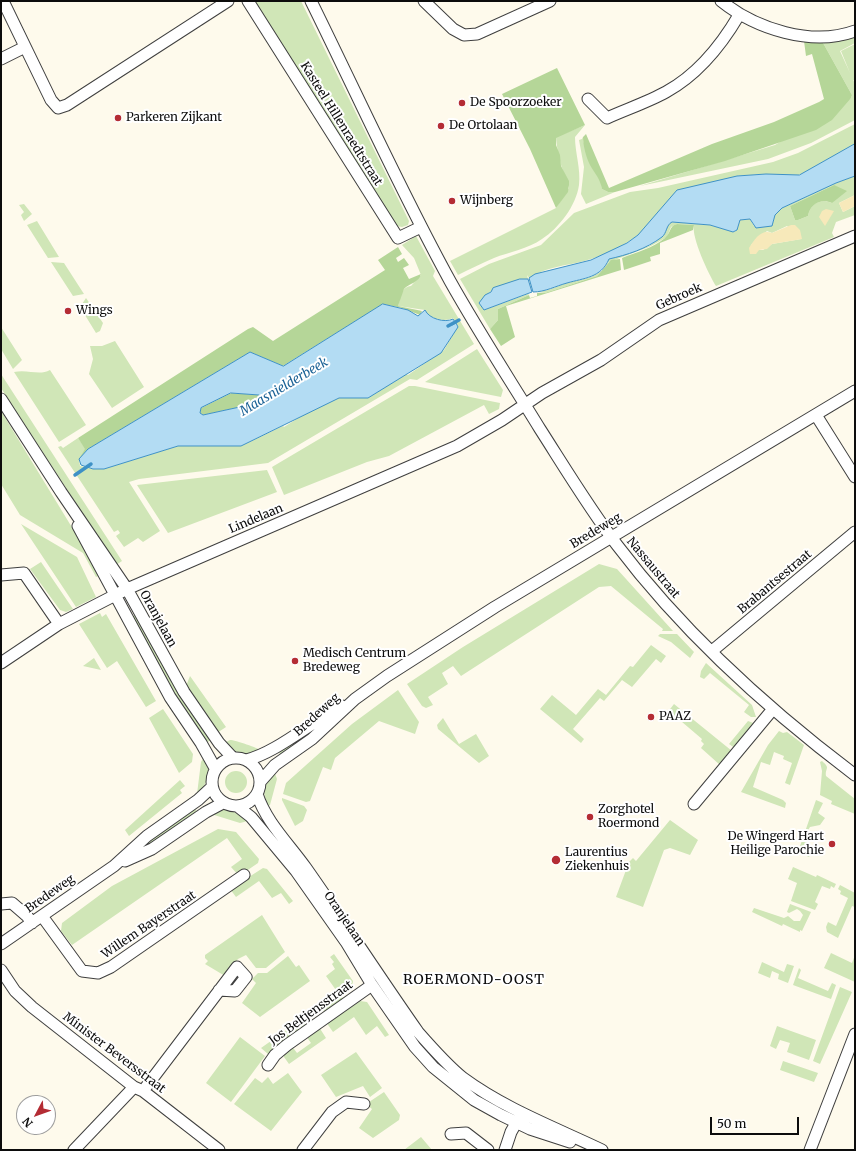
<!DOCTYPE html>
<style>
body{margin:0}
#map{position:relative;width:856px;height:1151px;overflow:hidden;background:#fefaec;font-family:Merriweather,serif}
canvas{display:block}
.frame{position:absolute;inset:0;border:2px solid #0c0c0c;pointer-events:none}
.north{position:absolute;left:16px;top:1095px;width:40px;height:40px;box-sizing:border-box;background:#fff;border:1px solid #9e9e9e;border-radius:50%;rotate:229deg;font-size:11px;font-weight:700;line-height:16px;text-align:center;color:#0c0c0c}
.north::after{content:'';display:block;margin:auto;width:14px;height:18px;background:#b42c34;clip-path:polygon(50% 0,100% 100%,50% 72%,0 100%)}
.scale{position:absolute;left:710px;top:1117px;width:89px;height:18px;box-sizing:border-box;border:2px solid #0c0c0c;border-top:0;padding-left:5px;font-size:12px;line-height:14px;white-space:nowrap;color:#0c0c0c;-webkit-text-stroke:3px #fff;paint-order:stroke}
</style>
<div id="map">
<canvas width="856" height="1151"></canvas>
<div class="frame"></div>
<div class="north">N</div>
<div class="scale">50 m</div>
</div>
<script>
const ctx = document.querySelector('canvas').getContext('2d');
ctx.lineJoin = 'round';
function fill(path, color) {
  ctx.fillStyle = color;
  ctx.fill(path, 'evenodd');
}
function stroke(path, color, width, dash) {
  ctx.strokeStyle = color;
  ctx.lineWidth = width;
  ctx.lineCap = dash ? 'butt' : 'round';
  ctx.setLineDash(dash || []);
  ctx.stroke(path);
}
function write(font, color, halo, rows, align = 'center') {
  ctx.font = font + ' Merriweather,serif';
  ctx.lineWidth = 4;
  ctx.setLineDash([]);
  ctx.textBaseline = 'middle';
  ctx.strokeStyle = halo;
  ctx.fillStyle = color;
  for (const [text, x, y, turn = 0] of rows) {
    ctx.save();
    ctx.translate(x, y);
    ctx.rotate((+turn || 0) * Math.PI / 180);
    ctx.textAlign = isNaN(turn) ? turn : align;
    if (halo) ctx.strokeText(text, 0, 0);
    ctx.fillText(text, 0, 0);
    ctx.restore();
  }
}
fill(new Path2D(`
 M253,1H301L409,221L408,225L402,227L397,226Z
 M855,34V43L840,51L850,73L841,51L855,44V81L853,80L855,83V120L811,143L768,159L640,186L775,145L851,98L852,95L822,41Z
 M855,124V144L802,174L795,176L766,174L737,176L638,235C620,249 598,258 576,263C560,266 543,269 529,278L527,275L528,279L491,291L479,303L484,310L528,294L529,295L498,309V320L490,329L460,279L489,264L541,245L574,213L630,192L658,188L773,162L798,153Z
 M585,125L575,137C575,153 581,169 579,185C576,206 559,228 542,239C528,249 509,252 494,258C482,263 470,269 458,275L450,261L556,208L569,188C569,180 565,176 562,168C560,162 556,144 556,137Z
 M583,137V141L601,181L602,189L608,192H615L586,204L581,194L584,167L579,140L582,139Z
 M855,176V195L839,203L843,212L855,206V215L836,222L832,233L834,237L716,286C709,275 691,237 694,225L677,224L671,227L667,237L649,247L609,262L597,276L545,293L536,292C546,292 557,286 567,283C583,278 602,279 609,259L649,246L662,237L670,222L710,225L734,232L737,230L740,220L750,219L754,226L773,222L775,215L782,208L836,183ZM834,185L832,203C820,198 810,204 808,216L798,220H795L790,206ZM787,226L801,239L772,244L763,250H759L751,245L767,231L772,233Z
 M24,204L32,214L24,221L21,215L24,212L19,205Z
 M37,221L59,257L48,258L27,225Z
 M416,236L435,271L433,276L474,344L417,380L410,379L268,463L139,479L129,482L160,531L143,542L138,538L124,547L116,536L120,533L118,530L114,532L58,447L61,446L63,448L78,438L86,449L79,459L80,466L93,469L107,468L178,446H241L283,426L284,427L303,415L338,398H368L406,374L408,375L444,350L458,326L456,323H453L455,322L453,318C445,322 429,320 425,310L398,306C401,297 401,287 411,286L421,275L414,258L402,245Z
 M51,262L64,263L84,294L73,296Z
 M86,298L103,323L100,331L96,333L80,307Z
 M1,327L22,360L13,369L1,349Z
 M115,341L144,387L112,408L89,374L93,359L90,346H102Z
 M477,349L503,390L501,397L425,382Z
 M50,370L86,425L59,442L14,372C28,369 39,376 50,370Z
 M1,374L122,561L116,565L1,388Z
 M409,386H415L500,403L499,409L489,414L484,405L389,456L367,462L284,495L272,467Z
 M1,411L101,575L96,577L83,553L20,515L1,484Z
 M267,470L277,492L168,533L137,485Z
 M21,524L77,557L96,597L76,607Z
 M41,562L73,609L66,612L60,610L30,569Z
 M599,564L617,569L673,631H662L663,629L611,586L599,587L461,676L453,666L442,673L448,684L428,697L433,705L426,708L422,706L407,684L463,647Z
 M100,613L102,617L106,614L156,701L146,707L117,661L107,668L79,624Z
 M137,614L211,740L206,743L173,695L131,617Z
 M660,634H677L694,652L690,658L671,642L658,636Z
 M651,645L666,656L661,663L656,659L632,687L622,680L604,701L600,698L573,729L584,739L581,743L540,709L552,695L576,715L598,689L606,695L630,666L633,667Z
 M94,658L101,670L83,666Z
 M706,663L752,705L756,717H751L744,712L749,705L710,673L704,679L700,677L701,671Z
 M190,676L226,727L217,733L186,686Z
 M398,690L419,722L415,734L379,721L335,758L331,770L323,767L310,801L306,802L283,794L286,783L352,724Z
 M674,704L732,751L720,765L701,748L704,744L701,741L702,739L675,716L673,718L667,713Z
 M163,709L193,754L192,762L179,773L149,718Z
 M331,714L313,734L281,755L277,750Z
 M443,718L459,744L476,734L489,756L479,763L438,729L437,725Z
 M748,721L756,724L736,749L729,744Z
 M779,731L783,733L787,732L804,745L790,785L785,783L792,763L783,759L784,756L774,752L770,765L761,762L753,787L783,800L786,803L785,808L741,792L768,745Z
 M230,740C235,740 259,748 261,751C246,756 236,755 224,743Z
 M204,757C212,770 208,785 197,794L201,762Z
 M822,761C831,769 825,767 826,776L855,799V814L831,804L832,801L820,795L822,771L820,762Z
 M225 782a11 11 0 1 1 22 0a11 11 0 1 1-22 0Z
 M274,771L277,779L270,805L267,807C262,792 264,783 274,771Z
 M180,780L185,786L180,790L182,793L129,836L125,830Z
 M282,798L304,806L307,810L303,821L295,826L282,800Z
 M816,800L823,803L818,813L825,818L820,825L810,827C805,835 804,840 810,847L808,851L810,855L809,857L798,852Z
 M194,807L198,813L155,844L132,852Z
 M217,810H231L248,821L240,823L211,814Z
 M670,820L698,840L690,855L670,848L664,850L643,907L616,897L629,862L633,858L636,861Z
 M218,829L236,832L259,859L258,863L239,876L231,867L242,859L227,838L72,945L61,931L62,923L112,886Z
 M793,867L816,877L817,875L836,884L834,888L831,886L830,889L822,886L815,902L818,904L815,910L791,901L797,883L788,879Z
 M263,868L267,869L293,901L289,904L281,893L272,898L259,881L236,897L230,889Z
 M840,885L855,893V907L852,906L838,938L827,932L826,927L828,922L836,926L848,898L840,894L841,891L838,889Z
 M790,904L811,912L802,931L800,930V932L783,924L782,926L752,912L754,908L784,918L788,916L794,921H800L803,915L800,911L797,909L789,913L787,912Z
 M262,915L285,952L266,968H256L246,955L238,959L225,976L205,964L208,961L205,958V955Z
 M831,953L852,963L855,955V982L824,968Z
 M334,954L353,981L352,989L342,997L344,999L325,1012L320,1006L338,993L326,976L335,969L332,964L334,962L330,957Z
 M288,956L296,967L299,965L310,981L260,1017L242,1003L256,983L252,979L258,973H267Z
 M762,962L784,972L787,964L794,966L788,983L778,979L779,974L772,971L770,978L758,973Z
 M799,968L801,970L798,978L828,991L832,983L836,985L831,999L793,985Z
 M840,987L852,992L820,1064L813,1061Z
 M360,1001L367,1002L389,1035L385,1037L377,1026L366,1035L354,1017L333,1032L326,1022L349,1006L350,1008Z
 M302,1019L306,1026L268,1054L261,1048Z
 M777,1026L816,1040L809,1060L787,1052L790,1043L780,1040L776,1049L770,1046Z
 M319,1027L326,1038L289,1064L284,1057V1051L291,1045L297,1053L311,1043L306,1036Z
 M240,1037L265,1056L231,1102L206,1083Z
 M356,1052L382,1088L370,1097L363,1086L336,1097L321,1075Z
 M783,1061L818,1073L814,1082L780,1070Z
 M288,1073L302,1092L271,1131L234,1104L255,1078L262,1083L268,1077L273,1084Z
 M384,1092L400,1115L399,1120L373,1138L359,1128L372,1109L366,1104Z
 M421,1137L432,1150H404Z`), '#d0e6b7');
fill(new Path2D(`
 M804,41H822L852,95L851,98L832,120L816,130L725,161L615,192H608L602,189C600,178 595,174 590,165C586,157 583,145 583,137L586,134L609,188L712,144L774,122L819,102L824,99L812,54L806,56Z
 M557,68L585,125L556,138V145L560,155L561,166L569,181V185L568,192L556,208L530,149L502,94Z
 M834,185L847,191L832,203C821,198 810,204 808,216L798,220H795L790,206Z
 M677,224L694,225L693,230L660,243V254L650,257L651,261L624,270L622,258C637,252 653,248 665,238C671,233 669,226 677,224Z
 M398,247L402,254L396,258L398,262L404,258L409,265L403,268L409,279L421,274C419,283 409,283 404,289L398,306L422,311L420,315L402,308L383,304L283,366L250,352L88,449L79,459L85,449L78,438L248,329L253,327L273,341L385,270L378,260Z
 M620,259L621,270L506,306L515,337L501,346L490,329L498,320V309L529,295L530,298L537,296V293H545L597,276L611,260Z
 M231,393L259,395L262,398L258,403L203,415L200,413L201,408Z`), '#b5d698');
fill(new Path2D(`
 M855,195V206L843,212L839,203Z
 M826,209L834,211L825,226L819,217L822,211Z
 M791,225H795L800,230L802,239L772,244L767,249L759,250L756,254H750L749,248C755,239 761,229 772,233Z`), '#f7e9ba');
const water = new Path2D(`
 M855,144V176L836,183L782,208L775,215L772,226L756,228L750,219L740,220L737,230L733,232L710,225L672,222C666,225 667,233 662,237C646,249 627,255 609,259C601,278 584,278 567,283C556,286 545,292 533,292L529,278L535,274L591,260L627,243L638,235L677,190L737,176L766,174L799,175Z
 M520,279H528L532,292L484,310L479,303L485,295L491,292L493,288Z
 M383,304L408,310L418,316L425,310C429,319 445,323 453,319L455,322L452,325L456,323L458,327L441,353L368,398H339L241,446H178L104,469H93L81,465L79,459L88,449L250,352L283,366ZM231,393L259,395L262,398L258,403L203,415L200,413L201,408Z`);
fill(water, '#b3dcf3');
stroke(water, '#3e91c6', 1);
stroke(new Path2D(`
 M448,326L459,320
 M75,475L91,464`), '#3e91c6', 3.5);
const minor = new Path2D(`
 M3,1L51,100L58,108L67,105L228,1
 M248,1L398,238L421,227
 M311,1C357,94 400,190 450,281C478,331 510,380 540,429C565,468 589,508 617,545C682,631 769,710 855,775
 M424,1L453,29L464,35L477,34L550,1
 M721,1C756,29 812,47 855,31
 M1,59L25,47
 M588,99L607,118C627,109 648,102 666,92C697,75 722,44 739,15
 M1,399L61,492L127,589L184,692L219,743L233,758
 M816,415L855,477
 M78,526L170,697L201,743L215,768
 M1,575L24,573L59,624
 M712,651L855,532
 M1,663L59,624L127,589L457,446L502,420L542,393L601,360L659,320L855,236
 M212 782a24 24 0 1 1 48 0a24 24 0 1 1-48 0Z
 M246,760C276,753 312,721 342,706
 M260,782L275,765L312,739L355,699L387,676L495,607L855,391
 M257,794C266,822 289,844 306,868C344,922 380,978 418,1032C432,1048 447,1065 463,1078C505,1109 556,1128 602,1150
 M694,804L773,709
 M237,806L251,817L296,871L346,942L372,985L415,1047L433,1067L474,1100L501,1115L530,1129L570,1142
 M125,861L152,849L206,812L223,803
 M1,904L12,903L27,916L32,923
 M42,916L82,971L98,973L111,967L244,875
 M1,944L114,866L147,836L198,800L212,787
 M1,970L15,991L32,1007L134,1087L143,1091L219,1150
 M268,1065L275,1055L287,1045L372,985
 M143,1091L237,967L246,977L235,991L219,990
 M451,1134L466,1133L488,1150
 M74,1150L134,1087
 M303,1150L332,1112L346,1102L364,1104
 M505,1150L511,1132L520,1116
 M810,1150L855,1034`);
stroke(minor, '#3f3f3f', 13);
stroke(minor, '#fff', 11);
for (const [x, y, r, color] of [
 [462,103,4,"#b42c34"],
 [118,118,4,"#b42c34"],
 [441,126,4,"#b42c34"],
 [452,201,4,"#b42c34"],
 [68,311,4,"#b42c34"],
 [295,661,4,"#b42c34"],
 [651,717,4,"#b42c34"],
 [590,817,4,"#b42c34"],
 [832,844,4,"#b42c34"],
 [556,860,5,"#b42c34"]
]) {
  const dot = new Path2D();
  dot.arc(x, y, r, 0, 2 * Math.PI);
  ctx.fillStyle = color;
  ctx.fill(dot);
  stroke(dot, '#fff', 1.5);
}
write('12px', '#0c0c0c', '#fff', [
 ["De Spoorzoeker",470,103],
 ["Parkeren Zijkant",126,118],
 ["De Ortolaan",449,126],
 ["Wijnberg",460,201],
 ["Wings",76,311],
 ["Medisch Centrum",303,654],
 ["Bredeweg",303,668],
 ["PAAZ",659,717],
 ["Zorghotel",598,810],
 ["Roermond",598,824],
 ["De Wingerd Hart",824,837,"right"],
 ["Heilige Parochie",824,851,"right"],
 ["Laurentius",565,853],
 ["Ziekenhuis",565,867]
], 'left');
write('12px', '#0c0c0c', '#fff', [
 ["Kasteel Hillenraedtstraat",341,124,58],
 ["Gebroek",679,297,-24],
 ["Lindelaan",256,519,-23],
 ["Bredeweg",596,531,-31],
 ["Nassaustraat",653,568,50],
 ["Brabantsestraat",775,582,-40],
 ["Oranjelaan",158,619,61],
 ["Bredeweg",317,715,-42],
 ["Bredeweg",50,894,-35],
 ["Oranjelaan",344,919,56],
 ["Willem Bayerstraat",149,925,-34],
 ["Jos Beltjensstraat",311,1013,-36],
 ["Minister Beversstraat",114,1053,37]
]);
write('italic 13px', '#1c6396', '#fff', [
 ["Maasnielderbeek",284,387,-31]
]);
ctx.letterSpacing = '1px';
write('14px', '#0c0c0c', '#fff', [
 ["ROERMOND-OOST",474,980]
]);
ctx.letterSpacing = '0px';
</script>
